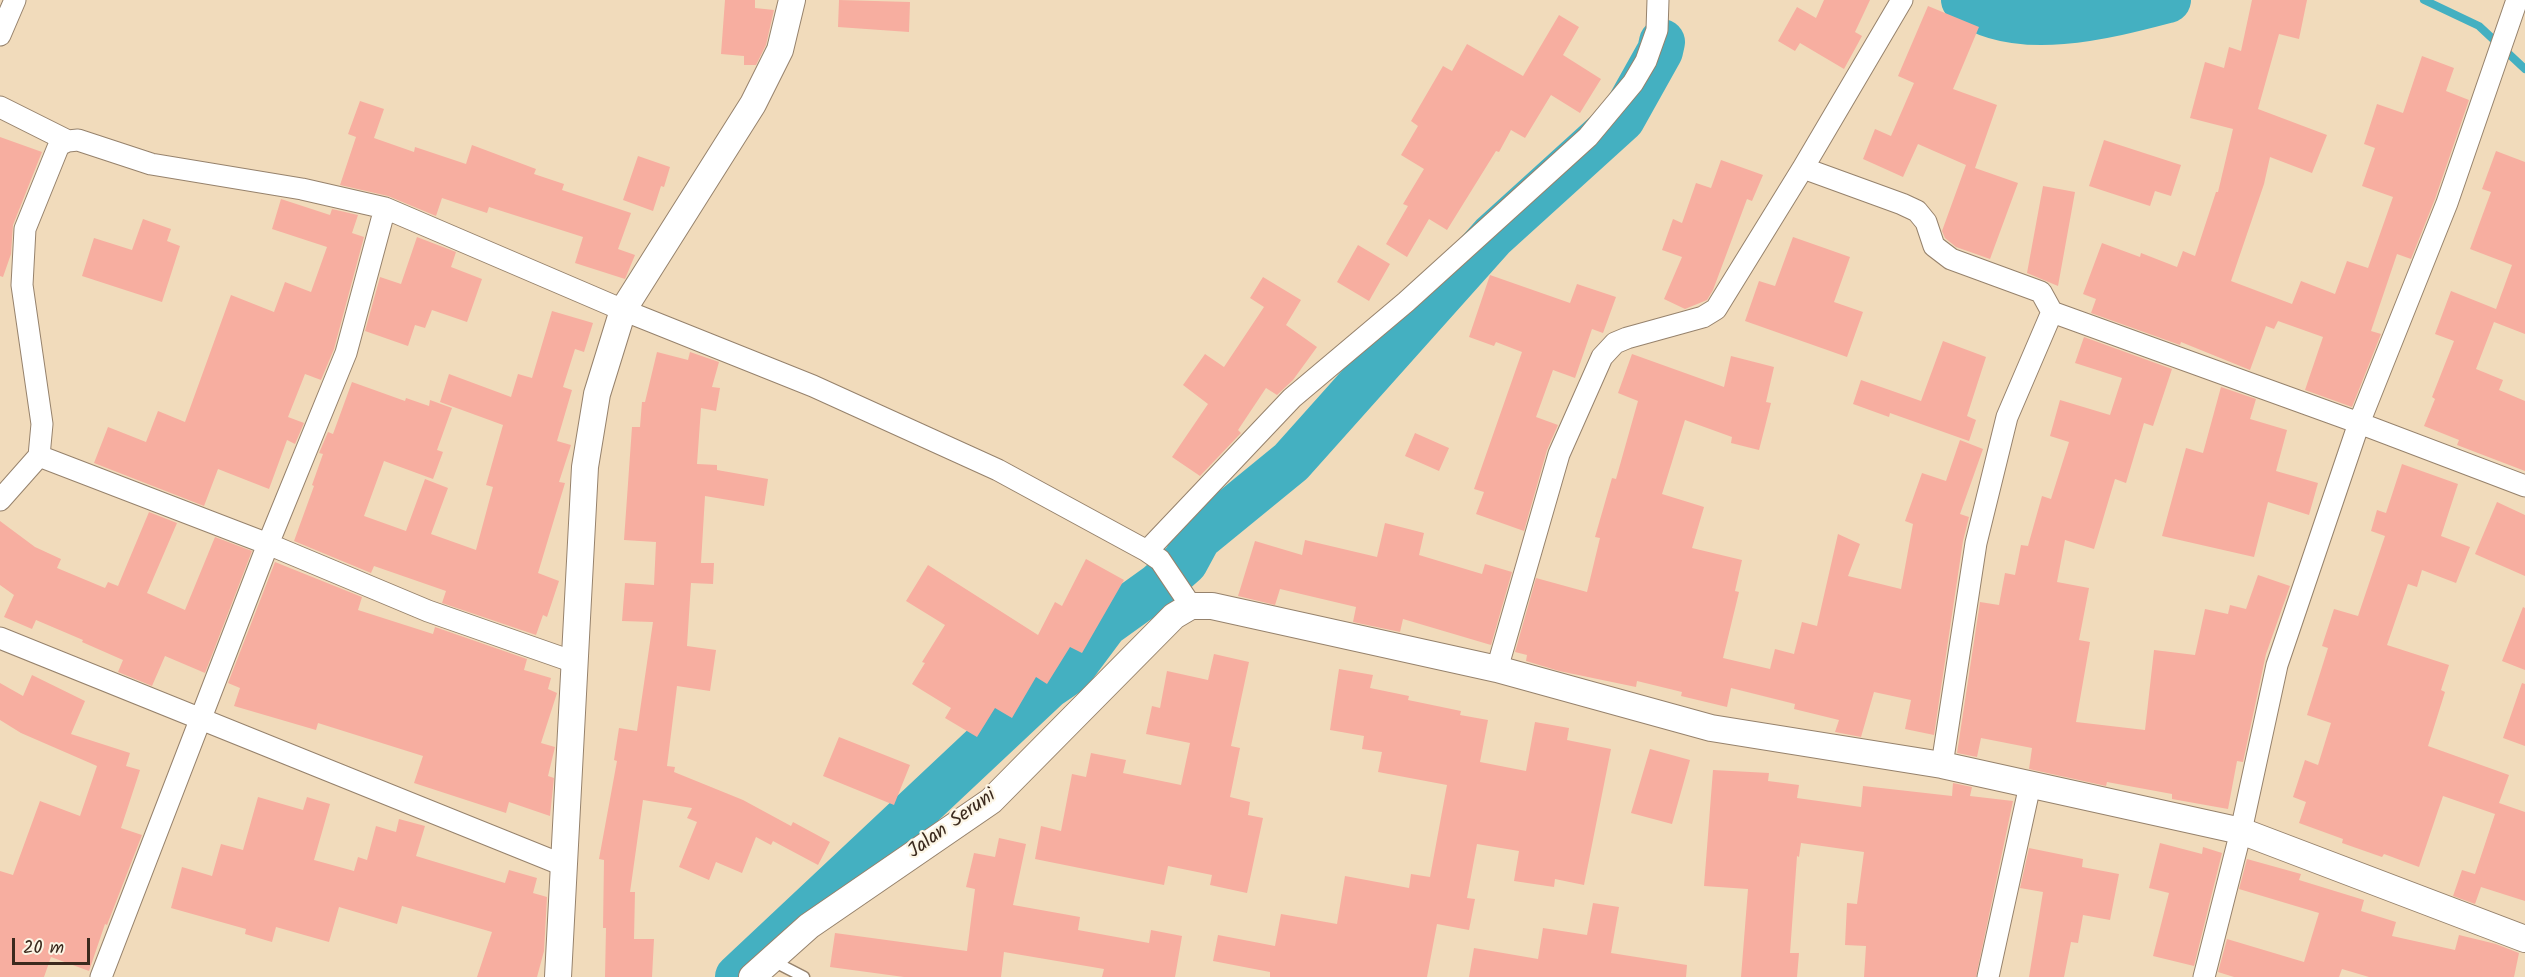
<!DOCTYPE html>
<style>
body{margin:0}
#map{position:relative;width:2525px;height:977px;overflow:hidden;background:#f1dbbb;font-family:Kalam,sans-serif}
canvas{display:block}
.scale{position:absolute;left:12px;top:938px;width:78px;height:27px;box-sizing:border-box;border:3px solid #3b2a1e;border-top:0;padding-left:8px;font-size:18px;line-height:21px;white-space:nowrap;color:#3b2a1e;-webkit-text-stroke:4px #fcf5e5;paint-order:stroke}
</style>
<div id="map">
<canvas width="2525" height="977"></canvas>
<div class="scale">20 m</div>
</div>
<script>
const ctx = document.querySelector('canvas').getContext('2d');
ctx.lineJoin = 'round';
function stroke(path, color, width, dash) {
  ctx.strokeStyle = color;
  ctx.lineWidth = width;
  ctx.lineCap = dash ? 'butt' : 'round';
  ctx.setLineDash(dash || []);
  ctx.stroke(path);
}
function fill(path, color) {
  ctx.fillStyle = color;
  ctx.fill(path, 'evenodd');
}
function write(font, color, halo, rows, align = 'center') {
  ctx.font = font + ' Kalam,sans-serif';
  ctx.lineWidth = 4.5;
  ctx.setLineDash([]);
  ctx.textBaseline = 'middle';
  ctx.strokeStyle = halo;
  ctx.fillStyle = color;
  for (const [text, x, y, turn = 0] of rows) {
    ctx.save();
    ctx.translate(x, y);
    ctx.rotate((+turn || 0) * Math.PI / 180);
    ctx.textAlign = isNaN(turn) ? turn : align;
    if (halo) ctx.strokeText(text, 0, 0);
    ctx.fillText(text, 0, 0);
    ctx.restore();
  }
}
stroke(new Path2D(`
 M2424,0L2479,26L2525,69`), '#44b0c1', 8);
stroke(new Path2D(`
 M1964,0C2015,41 2111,15 2168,0
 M738,977L1048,686L1070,671L1105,624L1158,586L1185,562L1198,538L1291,462L1493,236L1622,119L1660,51L1662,42`), '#44b0c1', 46);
fill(new Path2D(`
 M725,0H755V8L774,10L766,45L756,65H744V56L721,54Z
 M839,0L910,2L909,32L838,27Z
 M1824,0H1870L1855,32L1862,36L1844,69L1800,43L1795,51L1778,41L1797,7L1816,18Z
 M2252,0H2307L2299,39L2279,34L2258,109L2327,135L2312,173L2270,157L2264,184L2231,281L2292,304L2301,281L2335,294L2347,261L2368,268L2393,197L2362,186L2375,148L2364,144L2377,104L2403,113L2422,56L2454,68L2446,91L2469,100L2435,199L2411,259L2397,254L2371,331L2381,334L2352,407L2305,390L2323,337L2278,321L2274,329L2266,326L2250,370L2181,342L2180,345L2091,313L2096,299L2083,294L2102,243L2140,257L2141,253L2177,267L2183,251L2195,256L2216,192H2218L2233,129L2190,118L2205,62L2224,68L2229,47L2241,51Z
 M1928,6L1979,27L1953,89L1997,105L1975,168L2018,183L1990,259L1956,247L1945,238L1942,231L1966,165L1918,144L1903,177L1863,159L1875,129L1891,136L1914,83L1898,76Z
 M1559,15L1579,27L1563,55L1601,79L1580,113L1551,95L1525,138L1511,130L1499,152L1496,151L1447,230L1429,219L1407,257L1386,244L1408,206L1403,204L1424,169L1401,155L1418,126L1411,121L1443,66L1452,71L1467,44L1523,76Z
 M360,101L384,109L374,138L414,152L415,147L466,164L472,145L536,169L534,174L564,184L562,190L631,213L618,249L635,255L625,279L575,263L583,237L489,207L487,213L442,198L436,216L388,196L340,185L356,137L348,134Z
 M0,137L42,152L13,225L11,254L3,277L0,276Z
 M2104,140L2181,165L2171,196L2155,191L2150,206L2089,186Z
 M2496,151L2525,162V334L2494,322L2476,369L2503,380L2499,390L2525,401V471L2457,445L2459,440L2424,426L2435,399L2432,397L2454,341L2435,334L2451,291L2496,309L2512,265L2470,249L2491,192L2482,189Z
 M638,156L670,167L664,187L661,186L653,211L623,200Z
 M1721,160L1763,175L1752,201L1747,199L1713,290L1707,300L1685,309L1664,299L1682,257L1662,250L1673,219L1682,223L1696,183L1711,188Z
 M2043,186L2075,192L2058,286L2027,273Z
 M281,199L330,215L332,209L358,215L352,233L364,237L334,349L321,380L305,374L288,417L304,423L295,444L287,440L269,489L218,469L204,506L94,463L108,427L146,442L158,411L185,422L231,295L274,312L285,282L311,292L327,247L272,229Z
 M143,219L171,229L167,241L180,246L162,302L82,276L94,238L132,250Z
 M417,237L456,252L451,267L482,279L467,322L432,310L425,328L415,325L408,346L365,331L380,277L401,284Z
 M1793,237L1850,257L1834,302L1863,312L1847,357L1745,321L1759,281L1775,286Z
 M1358,245L1390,264L1369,301L1337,282Z
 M1490,275L1570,303L1577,284L1616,297L1603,333L1592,329L1575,378L1553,370L1536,417L1558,425L1547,450L1524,531L1476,514L1484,492L1474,489L1522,352L1496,342L1494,346L1469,337Z
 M1263,277L1301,300L1286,325L1317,347L1293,380L1277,395L1266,388L1238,430L1241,433L1200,476L1172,457L1208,404L1183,385L1205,354L1224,367L1264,307L1250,298Z
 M552,311L593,323L584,352L575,349L563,387L572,390L557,441L571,445L559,482L565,483L538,573L559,581L547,617L543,615L536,635L442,603L446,591L374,566L371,573L294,541L314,486L312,485L323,454L319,453L328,432L333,434L352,382L405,401L406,398L429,406L430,400L452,408L437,450L443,452L433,479L384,461L364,516L406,531L425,479L448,488L431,534L476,550L493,487L486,485L503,425L440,402L449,374L511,397L518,374L532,378Z
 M2084,337L2172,369L2153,426L2144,423L2126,483L2115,479L2094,549L2065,540L2057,582L2089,588L2079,640L2090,642L2076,722L2145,730L2154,650L2195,655L2205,609L2228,614L2230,605L2246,609L2258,575L2290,586L2266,654L2243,762L2237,761L2228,809L2172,799V794L2107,782L2106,786L2029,769L2032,748L1981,738L1977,757L1957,753L1980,602L1999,605L2005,573L2015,575L2021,545L2028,546L2042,496L2051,499L2069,442L2050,436L2060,400L2110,415L2122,378L2075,363Z
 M1943,341L1986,357L1967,416L1976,420L1969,441L1890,413L1889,417L1853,404L1861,380L1921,401Z
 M657,352L688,360L690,352L719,362L712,387L720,388L716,411L701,408L697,464L717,465V470L768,479L764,506L705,496L701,563H714L713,584L691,583L687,646L716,650L710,691L677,686L667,766L675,767L674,772L743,800L791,826L793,822L830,842L818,865L773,841L771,845L756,837L742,873L716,862L709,880L679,867L697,822L687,818L692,808L643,800L630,892H635L634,939H654L652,977H605L606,928H603L604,860L599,859L617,761L614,760L619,728L637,731L653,622L622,621L625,583L654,585L656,542L624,540L632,427H640L642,402H645Z
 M1632,354L1724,387L1731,356L1774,367L1766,402L1771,403L1759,450L1731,443L1732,437L1685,420L1662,494L1704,507L1692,548L1742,560L1735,591L1739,592L1723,658L1770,669L1775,649L1794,654L1802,622L1817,626L1838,534L1860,544L1848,576L1901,589L1913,524L1905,521L1922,473L1946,481L1960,440L1983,449L1960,514L1969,517L1963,541L1934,735L1905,729L1911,700L1874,692L1861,737L1835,732L1839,720L1794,709L1795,704L1731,688L1727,707L1681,696L1682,692L1637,681L1636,687L1559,671L1526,661L1527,655L1515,652L1536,578L1587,592L1600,538L1595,537L1612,478L1616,479L1638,401L1618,393Z
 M2221,387L2256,399L2250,419L2287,430L2276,471L2318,483L2309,515L2268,502L2254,557L2162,536L2186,448L2203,453Z
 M1415,433L1449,448L1439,471L1405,456Z
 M2402,464L2458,484L2441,536L2470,547L2456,583L2422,570L2417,587L2408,584L2387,645L2449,665L2441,690L2445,692L2428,746L2509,775L2499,803L2525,812V901L2481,887L2475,904L2453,896L2462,870L2475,874L2495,814L2443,796L2419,867L2384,854L2382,857L2342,843L2343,839L2299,823L2306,802L2293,797L2305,760L2318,765L2331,723L2307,715L2328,648L2322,646L2334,609L2358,616L2385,536L2371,531L2377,510L2386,513Z
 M2497,502L2525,515V576L2475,554Z
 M149,512L177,523L147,593L185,610L215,537L252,551L205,673L165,656L152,686L118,672L123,660L82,642L83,640L36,620L32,629L4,617L14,595L0,585V521L35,547L61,559L57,568L105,588L108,582L118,586Z
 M1385,523L1424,533L1419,555L1482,574L1485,564L1512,572L1491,645L1403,619L1400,632L1353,622L1356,607L1280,589L1275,605L1238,596L1255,541L1302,555L1305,540L1377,557Z
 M1086,559L1124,580L1082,653L1070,647L1047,684L1036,677L1012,718L995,708L977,737L945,718L951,708L912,684L925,663L922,662L945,625L906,601L928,565L1038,635L1055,602L1062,606Z
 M275,562L362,597L358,610L433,634L435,627L527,659L524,670L551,678L548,689L557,693L541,743L555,747L548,776L554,778L550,816L509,802L506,813L414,783L423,756L318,723L316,730L234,706L240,688L228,683Z
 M2523,607L2525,608V670L2502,661Z
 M1214,654L1249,662L1231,746L1240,748L1230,797L1250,802L1248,815L1263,818L1247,893L1210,885L1212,875L1168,866L1164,885L1035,859L1041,826L1061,831L1072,774L1086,777L1091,753L1126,760L1123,773L1181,785L1190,743L1146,734L1152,706L1160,708L1167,671L1208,680Z
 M1339,669L1373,675L1370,688L1409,696L1408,700L1461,711L1460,715L1488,720L1480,762L1526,771L1535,722L1569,728L1567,740L1611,749L1584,885L1555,879L1554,887L1514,881L1519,851L1477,844L1467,898L1475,899L1469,930L1437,924L1427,977H1270V972L1213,961L1218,935L1275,946L1281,914L1337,924L1345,876L1409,888L1411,874L1430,877L1447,785L1378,772L1382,752L1362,749L1364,736L1330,730Z
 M32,675L85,701L71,734L130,753L126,766L140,770L121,828L142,835L107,925L105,924L89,971L51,957L44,977H0V871L13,875L40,801L80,816L97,766L21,733L0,720V683L23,696Z
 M2522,683L2525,684V746L2503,738Z
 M839,737L910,765L894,805L823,776Z
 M1650,749L1690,760L1672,824L1631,813Z
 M1713,770L1769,773L1768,781L1799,785L1797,798L1861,807L1863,786L1952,796L1953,783L1972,787L1970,796L2013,801L1976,977H1864L1866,946L1845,945L1847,903L1857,904L1864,852L1801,843L1799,857L1797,856L1790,953H1799L1797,977H1741L1748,889L1704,886Z
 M258,797L303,810L307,797L330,804L314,860L354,871L358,857L367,860L376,826L396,832L399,819L425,826L416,856L505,883L509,870L537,878L533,893L547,897L544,951L537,977H477L492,932L402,906L397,924L339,907L329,942L276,927L272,942L245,934L246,929L171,908L182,867L212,876L221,844L243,850Z
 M999,838L1026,844L1013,905L1080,917L1078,930L1149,943L1151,930L1182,936L1175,977H1102L1104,969L1004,952L1001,977H904L830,967L835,933L967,951L975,889L966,887L974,853L995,857Z
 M2160,843L2202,854L2203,847L2222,853L2194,966L2153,956L2169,893L2149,888Z
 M2029,848L2083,859L2082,867L2119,874L2110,920L2083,915L2078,943L2071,942L2064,977H2029L2043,892L2020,888Z
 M2247,859L2301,874L2299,880L2364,900L2361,911L2396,922L2392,936L2455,950L2459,935L2496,944L2519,953L2514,977H2369L2342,969L2339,977H2234L2218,972L2227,939L2304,962L2319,913L2239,889Z
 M1593,903L1619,907L1611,953L1687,965L1686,977H1469L1474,948L1538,959L1543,928L1587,935Z`), '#f7aea0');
const service = new Path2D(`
 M771,960L804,977`);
const minor = new Path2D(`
 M0,35L15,0
 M0,107L68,141
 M1803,168L1902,204L1917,211L1926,222L1934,246L1951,259L2041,292L2052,312L2359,423L2525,486
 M39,456L268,544L428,611L574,662
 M0,500L39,456L42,424L22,285L25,229L59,145L68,141L78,140L151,164L302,189L385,208L623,310L813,386L998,470L1147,551L1160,560L1191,606
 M1147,551L1292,398L1406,302L1588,137L1633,83L1646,61L1657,30L1658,0
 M0,638L563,865
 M1497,669L1559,454L1602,357L1615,343L1627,338L1703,317L1716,309L1803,168L1902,0
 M1942,765L1976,543L2007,417L2052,312
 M101,977L268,544L346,353L385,208
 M1988,977L2030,785
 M2204,977L2241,831L2277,665L2359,423L2447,203L2517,0`);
const tertiary = new Path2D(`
 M558,977L585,467L597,394L623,310L753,104L780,50L792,0
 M752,977L809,926L991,801L1174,616L1191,606H1212L1497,669L1711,728L1942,765L2241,831L2525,939`);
stroke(service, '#96826c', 13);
stroke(minor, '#96826c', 23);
stroke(tertiary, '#96826c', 28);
stroke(service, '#fff', 10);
stroke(minor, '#fff', 21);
stroke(tertiary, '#fff', 26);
write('20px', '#3b2a1e', '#fcf5e5', [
 ["Jalan Seruni",953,825,-36]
]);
</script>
